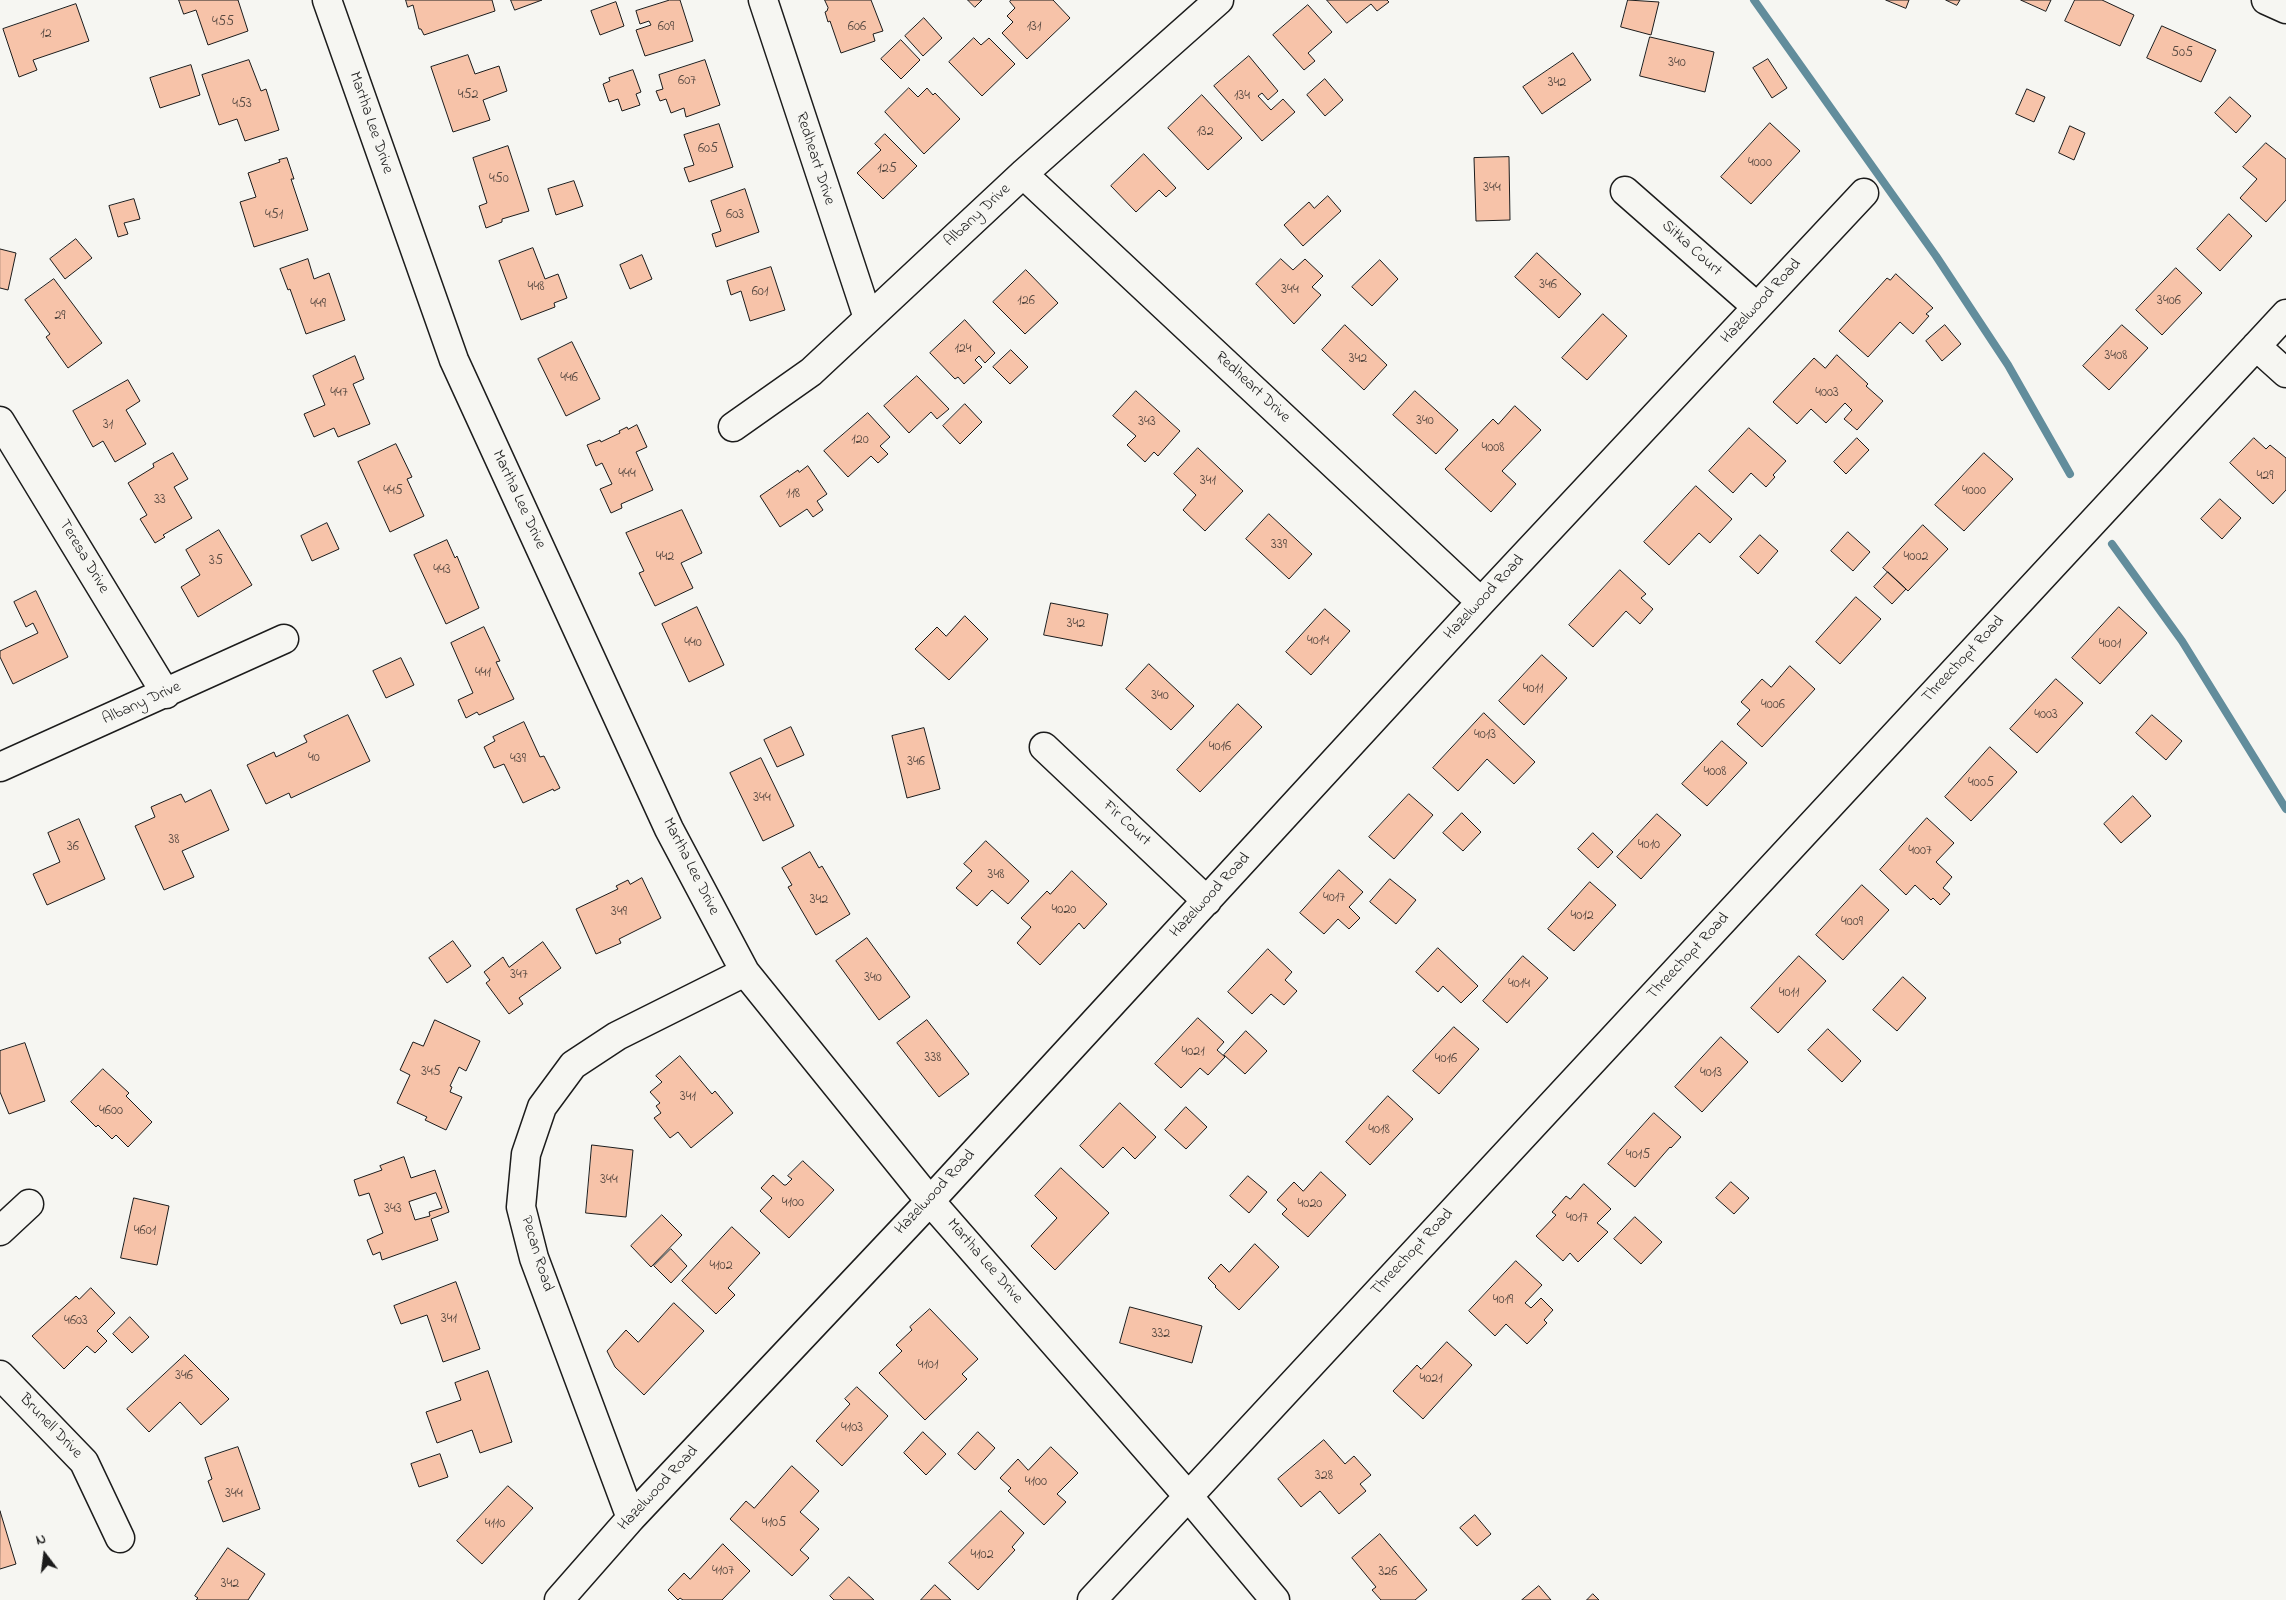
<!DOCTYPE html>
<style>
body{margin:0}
#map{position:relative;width:2286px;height:1600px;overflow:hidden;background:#f6f6f2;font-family:"Indie Flower",sans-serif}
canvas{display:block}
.north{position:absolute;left:20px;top:1530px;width:50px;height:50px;-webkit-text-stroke:4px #f6f6f2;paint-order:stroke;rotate:345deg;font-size:14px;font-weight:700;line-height:20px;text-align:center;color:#1c1c1c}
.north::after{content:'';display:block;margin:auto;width:18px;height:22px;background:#1c1c1c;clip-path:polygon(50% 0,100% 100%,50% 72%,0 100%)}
</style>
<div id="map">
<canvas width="2286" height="1600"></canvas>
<div class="north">N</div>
</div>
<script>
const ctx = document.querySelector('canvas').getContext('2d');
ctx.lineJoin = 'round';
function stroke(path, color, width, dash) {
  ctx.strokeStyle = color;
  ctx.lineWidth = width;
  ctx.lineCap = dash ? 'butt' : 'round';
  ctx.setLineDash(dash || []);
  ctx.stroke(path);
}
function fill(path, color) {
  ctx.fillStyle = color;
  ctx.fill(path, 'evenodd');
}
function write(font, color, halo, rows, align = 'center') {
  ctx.font = font + ' "Indie Flower",sans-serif';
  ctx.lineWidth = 4.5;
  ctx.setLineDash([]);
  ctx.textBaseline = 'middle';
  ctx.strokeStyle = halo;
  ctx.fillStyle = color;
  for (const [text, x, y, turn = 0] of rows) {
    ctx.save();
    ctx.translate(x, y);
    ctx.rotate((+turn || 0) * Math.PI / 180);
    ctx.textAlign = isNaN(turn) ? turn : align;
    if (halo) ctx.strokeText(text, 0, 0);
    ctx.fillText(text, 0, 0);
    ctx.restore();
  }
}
stroke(new Path2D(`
 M1754,0L1936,256L2008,365L2070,474
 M2112,544L2182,641L2286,809`), '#628d9c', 8);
const building = new Path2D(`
 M179,0H238L248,31L208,45L196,10L184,14Z
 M406,0H492L495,11L424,35L421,29H419L413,5L408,7Z
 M511,0H542L515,10Z
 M670,0H680L693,41L645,56L636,30L651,25L649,21L640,24L636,11Z
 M825,0H871L883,31L873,34L875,41L841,53L830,21L828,22L825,12L827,11L828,8Z
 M968,0H982L975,7Z
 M1011,0H1053L1070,18L1027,59L1002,33L1013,22L1007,16L1015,8L1010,2Z
 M1327,0H1387L1389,2L1377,11L1371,4L1347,23Z
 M1628,0L1659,2L1651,35L1621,27Z
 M1886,0H1909L1906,8Z
 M1946,0H1960L1957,5Z
 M2021,0H2051L2046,11Z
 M2075,0H2102L2134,15L2120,46L2065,21Z
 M616,2L624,26L600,35L591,11Z
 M76,4L89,41L33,60L37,70L19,77L3,29Z
 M1308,5L1332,32L1308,53L1315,61L1304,70L1273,35Z
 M924,18L942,38L923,56L905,36Z
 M2162,26L2216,50L2201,82L2147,58Z
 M1650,37L1714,52L1705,92L1640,76Z
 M974,38L981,45L989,38L1015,64L982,96L949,62Z
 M901,40L920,60L901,79L881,59Z
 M1573,53L1591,80L1542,114L1523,87Z
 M468,55L475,74L499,66L507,91L483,100L490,120L453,132L431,67Z
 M1249,56L1278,91L1268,100L1262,93L1258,96L1271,110L1283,99L1295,112L1262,141L1214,86Z
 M1768,59L1787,88L1772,98L1753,68Z
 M249,60L261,91L266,89L279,130L245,141L237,119L219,125L202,75Z
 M705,60L720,105L686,117L684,108L671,113L666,99L660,101L656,91L663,89L659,75Z
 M191,65L200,95L160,108L150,78Z
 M633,70L641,92L636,94L640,105L622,111L618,99L609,102L603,84L610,81L609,78Z
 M1325,79L1343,100L1325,116L1307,95Z
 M909,88L918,97L927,88L933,95L935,93L960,119L924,154L885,112Z
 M2027,89L2045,97L2034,122L2016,114Z
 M1202,95L1242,138L1208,170L1168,128Z
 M2230,97L2251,116L2236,133L2215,113Z
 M1770,123L1800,151L1751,204L1721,177Z
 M719,124L733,167L689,182L684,168L694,165L684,135Z
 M2070,126L2085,133L2074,160L2059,153Z
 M885,134L917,166L883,199L857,173L881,150L875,144Z
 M2266,143L2286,159V200L2266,222L2240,198L2257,179L2243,167Z
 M508,146L529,211L502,219V222L486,228L479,206L487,203L473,158Z
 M1144,154L1176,188L1166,197L1159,190L1136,212L1111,186Z
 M1509,157L1510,220L1476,221L1474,158Z
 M287,158L294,179H291L308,230L254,247L240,202L256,197L248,173L280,162L279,160Z
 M574,181L583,206L556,215L548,189Z
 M745,189L759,232L716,247L712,234L721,231L711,201Z
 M1328,196L1341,211L1303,246L1284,225L1309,202L1314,208Z
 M134,199L140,219L124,223L128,234L118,237L109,206Z
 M2229,214L2252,236L2220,271L2197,249Z
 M76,239L92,258L65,279L50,259Z
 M533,248L545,279L558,274L567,298L554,303L555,307L521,320L499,261Z
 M0,249L16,253L8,290L0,288Z
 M1537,253L1581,294L1559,318L1515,277Z
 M642,255L652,279L630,289L620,265Z
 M308,259L314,279L329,273L345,320L306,334L290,289L288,290L280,269Z
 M1281,259L1293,270L1305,259L1323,276L1312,287L1321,295L1294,324L1256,284Z
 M1380,260L1398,279L1372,306L1352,287Z
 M771,267L785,310L750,321L741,291L731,295L727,281Z
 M2176,268L2202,293L2162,335L2136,310Z
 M1026,270L1058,303L1025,334L993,302Z
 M1896,274L1933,308L1926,314L1929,316L1913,334L1900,322L1868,357L1839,331L1887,278L1890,280Z
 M54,279L102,343L68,368L46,337L50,334L25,300Z
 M1603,314L1627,336L1587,380L1562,358Z
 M965,320L995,353L985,363L979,356L975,360L982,367L964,384L958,377L955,379L930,353Z
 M1345,325L1387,365L1364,390L1322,350Z
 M1945,325L1961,344L1942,361L1926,341Z
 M2122,325L2148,348L2109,390L2083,366Z
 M572,342L600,399L566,416L538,359Z
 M1011,350L1028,367L1010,384L993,367Z
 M1837,355L1868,384L1866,386L1883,401L1857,430L1844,419L1852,410L1845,403L1826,423L1811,409L1797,424L1773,402L1814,358L1825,368Z
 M355,356L364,379L353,384L370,424L338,437L334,428L314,437L304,414L325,405L313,376Z
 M917,376L949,409L937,419L931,412L909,433L884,406Z
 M128,380L140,401L126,410L146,444L115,462L103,441L93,447L73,411Z
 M1136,391L1180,431L1158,456L1154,452L1145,462L1127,445L1136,436L1113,416Z
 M1415,391L1458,430L1436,454L1393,415Z
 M965,404L982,422L960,444L943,426Z
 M1515,406L1541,430L1502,471L1516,484L1491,512L1445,469L1493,419L1498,424Z
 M868,413L890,437L880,446L888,454L878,463L871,456L848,477L824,451Z
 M637,425L647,447L636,452L653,490L621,504L622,508L611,513L600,489L612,484L602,463L596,466L587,445L600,440L601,442L620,433L619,431L627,427L628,429Z
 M1749,428L1786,461L1773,475L1775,477L1766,487L1751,473L1733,493L1709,471Z
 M1857,438L1869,450L1846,474L1834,462Z
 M2254,438L2266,449L2270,445L2286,458V490L2273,504L2230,463Z
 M396,444L412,477L407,479L424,516L390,532L358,462Z
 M1198,448L1243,491L1205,531L1183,510L1196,495L1174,474Z
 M173,453L188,479L174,487L192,518L163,535L165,537L155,543L140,519L147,515L128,483L154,467L153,464Z
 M1984,453L2013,479L1964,531L1935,505Z
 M808,466L827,494L817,501L823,510L813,517L807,509L780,527L760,496L798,470L799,472Z
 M1696,486L1732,519L1710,543L1699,533L1669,565L1644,542Z
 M2220,499L2241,518L2222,539L2201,519Z
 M682,510L702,553L681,563L693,588L655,606L639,573L644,571L626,533Z
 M1269,514L1312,554L1289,579L1246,539Z
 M327,523L339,549L312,561L301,536Z
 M1923,525L1948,549L1908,591L1883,568Z
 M219,530L252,585L198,617L181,587L200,575L186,550Z
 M1848,532L1870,552L1853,571L1831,551Z
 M1760,535L1778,551L1758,574L1740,557Z
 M447,540L455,558L457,556L479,608L446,624L414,555Z
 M1620,570L1646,594L1641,598L1653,609L1640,624L1626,611L1593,647L1569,625Z
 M1888,572L1906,589L1892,604L1874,587Z
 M36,591L68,657L13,684L0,657V651L38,633L33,623L26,627L14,602Z
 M1856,597L1881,619L1840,664L1816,642Z
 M1051,603L1108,614L1102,646L1044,635Z
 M697,607L724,665L689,682L662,624Z
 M2119,607L2147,633L2100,684L2072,658Z
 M1325,609L1350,631L1311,675L1286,652Z
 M965,616L988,639L949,680L915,649L937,627L946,636Z
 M484,627L500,661L496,662L514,699L479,715L477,712L466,718L458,700L473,693L451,643Z
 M1542,655L1567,678L1524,725L1499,701Z
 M401,658L414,685L386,698L373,671Z
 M1149,664L1194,706L1171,730L1126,689Z
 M1790,666L1815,689L1762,747L1737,724L1750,710L1741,702L1762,679L1771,687Z
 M2056,679L2083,703L2037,753L2010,729Z
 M1238,704L1262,727L1200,792L1177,770Z
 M1484,713L1535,762L1514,784L1487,759L1458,791L1433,768Z
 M348,715L370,761L291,798L289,793L266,804L247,765L274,752L276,757L307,742L304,736Z
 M2152,715L2182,741L2166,760L2136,733Z
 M524,722L540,757L544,756L560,788L554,791L553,789L523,803L504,764L494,768L484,747L495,741L493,737Z
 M791,727L804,755L777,767L764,740Z
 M924,728L940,789L907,798L892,736Z
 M1722,741L1747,763L1707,806L1682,784Z
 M1990,747L2017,772L1971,821L1945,797Z
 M761,758L794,826L763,841L730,773Z
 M211,790L229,830L182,851L194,877L164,890L135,826L155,817L151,807L181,794L185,802Z
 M1409,794L1433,815L1394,859L1369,837Z
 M2133,796L2151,816L2121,843L2104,824Z
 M1462,813L1481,832L1463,851L1443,833Z
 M1657,814L1681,835L1641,879L1617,857Z
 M1927,818L1954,843L1936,862L1952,877L1943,888L1950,894L1940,905L1933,898L1931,900L1915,885L1906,895L1880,870Z
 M79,819L105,879L47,905L33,874L60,862L48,833Z
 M1593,833L1613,852L1598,868L1578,849Z
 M986,841L1029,881L1008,904L992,890L977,906L956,888L972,871L964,864Z
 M810,852L819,868L822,866L850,914L816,935L788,887L792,885L782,868Z
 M1339,870L1363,892L1349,907L1360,918L1349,929L1338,919L1324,934L1300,913Z
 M1072,871L1107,904L1084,929L1079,923L1040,965L1017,943L1031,927L1021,918L1047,891L1050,894Z
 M642,878L661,918L619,939L621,943L596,954L576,909L618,889L616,886L628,880L630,884Z
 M1390,879L1416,900L1396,924L1370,902Z
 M1590,882L1616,905L1574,951L1548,929Z
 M1862,885L1889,910L1843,960L1816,935Z
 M867,938L910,997L879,1020L836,961Z
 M453,941L471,966L447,983L429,958Z
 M543,942L561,968L519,998L523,1004L509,1014L486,983L490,980L484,972L503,957L509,967Z
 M1438,948L1478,986L1461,1003L1443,986L1438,992L1416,972Z
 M1268,949L1292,972L1285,980L1297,991L1284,1005L1271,994L1252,1014L1228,992Z
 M1523,956L1548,978L1507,1023L1483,1001Z
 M1799,956L1826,981L1778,1033L1751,1008Z
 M1903,977L1926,998L1897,1031L1873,1010Z
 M1198,1018L1224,1042L1217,1050L1225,1057L1208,1075L1200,1068L1181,1088L1155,1064Z
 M435,1020L480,1041L466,1071L459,1067L450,1086L452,1087L450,1092L462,1097L446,1130L425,1120L427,1117L397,1103L410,1075L400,1070L413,1042L423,1046Z
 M927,1020L969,1074L939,1097L897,1043Z
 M1454,1027L1479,1049L1439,1094L1413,1071Z
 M1828,1029L1861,1061L1842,1082L1808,1050Z
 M1246,1031L1267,1051L1245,1074L1224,1055Z
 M1721,1037L1748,1062L1702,1112L1675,1087Z
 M25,1043L45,1101L9,1114L0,1092V1051Z
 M680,1056L712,1094L715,1091L733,1113L691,1148L678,1132L670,1138L654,1118L661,1113L656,1106L660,1103L650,1092L662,1082L656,1076Z
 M103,1069L129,1093L126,1096L152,1122L128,1147L116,1135L112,1139L98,1125L96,1127L71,1102Z
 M1388,1096L1413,1119L1370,1165L1346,1142Z
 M1120,1103L1156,1137L1135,1159L1123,1147L1103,1168L1080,1146Z
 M1186,1107L1207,1127L1186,1149L1165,1130Z
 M1654,1113L1681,1137L1671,1148L1670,1147L1635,1187L1608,1164Z
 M592,1145L633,1150L626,1217L586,1213Z
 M404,1157L411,1178L435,1170L449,1212L431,1219L438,1240L382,1260L380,1252L373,1255L367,1240L383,1233L369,1193L359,1196L354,1180L382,1170L380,1166ZM436,1193L442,1208L429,1212L430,1216L415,1220L409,1202Z
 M803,1161L834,1190L789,1238L760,1211L772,1198L761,1188L773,1175L784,1185H786L792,1179L788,1176Z
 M1061,1168L1109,1213L1055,1270L1031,1246L1057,1218L1035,1196Z
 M1321,1172L1346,1195L1308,1237L1282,1214L1287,1209L1277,1200L1294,1182L1303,1191Z
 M1248,1176L1267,1192L1249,1213L1230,1196Z
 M1731,1182L1749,1198L1734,1214L1716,1198Z
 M1584,1184L1611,1209L1597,1223L1608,1232L1578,1262L1570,1253L1563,1261L1536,1236L1556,1215L1552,1212L1566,1196L1570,1199Z
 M134,1198L169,1206L157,1265L121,1258Z
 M662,1215L682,1235L651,1267L631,1246Z
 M1635,1217L1662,1242L1641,1264L1614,1239Z
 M732,1227L760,1253L728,1288L735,1295L716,1314L682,1281Z
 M1255,1244L1279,1267L1239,1310L1215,1287L1216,1286L1208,1278L1221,1264L1229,1272Z
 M671,1249L687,1266L671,1283L654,1266Z
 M1516,1261L1542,1285L1525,1303L1531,1308L1541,1298L1553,1310L1544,1320L1547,1323L1527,1344L1506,1324L1495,1336L1469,1311Z
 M456,1282L480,1349L443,1362L427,1315L401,1324L394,1306Z
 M91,1288L115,1313L97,1331L107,1341L95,1353L87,1346L64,1369L32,1336L76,1296L79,1299Z
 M674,1303L704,1331L644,1395L615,1367L607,1351L626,1330L638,1342Z
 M1130,1307L1202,1326L1192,1363L1120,1343Z
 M930,1309L978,1359L962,1374L967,1379L925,1420L879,1373L902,1351L896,1345L912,1330L910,1327Z
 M130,1317L149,1337L132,1353L113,1334Z
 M1447,1342L1472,1365L1423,1419L1393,1391L1417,1365L1421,1369Z
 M185,1355L229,1399L201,1425L180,1402L149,1432L127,1409Z
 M488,1371L512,1442L480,1453L472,1430L437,1443L426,1412L461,1400L455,1383Z
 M857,1387L888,1416L842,1466L816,1441L850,1404L845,1399Z
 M923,1432L946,1454L926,1475L904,1453Z
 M978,1432L995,1448L975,1470L958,1454Z
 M1324,1440L1345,1464L1354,1456L1371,1475L1360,1484L1366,1491L1339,1514L1320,1491L1301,1507L1278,1479Z
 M238,1447L260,1509L223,1522L208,1481L212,1479L205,1458Z
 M1051,1447L1078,1473L1057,1494L1066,1502L1044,1525L1008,1491L1011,1488L1000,1478L1018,1459L1028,1470Z
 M440,1454L448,1477L419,1487L411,1464Z
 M792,1466L819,1491L800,1512L819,1529L800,1550L809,1558L792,1576L730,1519L746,1501L754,1508Z
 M508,1486L533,1508L482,1564L457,1541Z
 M0,1511L16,1564L0,1569Z
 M1001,1511L1024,1533L1012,1547L1015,1550L978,1590L949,1563Z
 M1475,1515L1491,1534L1477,1546L1460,1528Z
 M1380,1534L1427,1590L1415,1600H1381L1372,1590L1376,1587L1352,1558Z
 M723,1544L750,1571L722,1600H683L680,1598L678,1600L668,1590L684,1573L690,1579Z
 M228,1548L265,1574L248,1600H196L198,1598L195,1596Z
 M849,1577L874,1600H834L830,1596Z
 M935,1585L951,1600H921Z
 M1539,1586L1551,1600H1522Z
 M1593,1594L1599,1600H1587Z`);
fill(building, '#f7c3a9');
stroke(building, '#1c1c1c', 1);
const minor = new Path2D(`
 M327,0L454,360L669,829L745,972L930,1201L1188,1496L1275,1600
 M763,0L868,318
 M1023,174L1481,602
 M1625,191L1757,307
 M2256,346L2286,373
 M0,421L166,694
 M733,427L811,372L1023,174L1219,0
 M1044,747L1207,901
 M0,767L284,639
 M0,1231L29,1204
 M0,1375L84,1462L120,1538
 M631,1518L534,1258L521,1207L526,1154L542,1107L573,1065L617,1036L745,972
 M559,1600L631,1518L930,1201L1481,602L1864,193
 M1092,1600L2286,314`);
const secondary = new Path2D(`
 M2266,0L2286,9`);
stroke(minor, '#1c1c1c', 31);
stroke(secondary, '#1c1c1c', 31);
stroke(minor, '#f6f6f2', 28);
stroke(secondary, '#f6f6f2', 28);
write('14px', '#53463f', null, [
 ["455",223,23],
 ["609",666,28],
 ["606",857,28],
 ["131",1034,28],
 ["12",46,35],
 ["505",2182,54],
 ["340",1677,64],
 ["607",687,82],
 ["342",1557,84],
 ["452",468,96],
 ["134",1242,97],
 ["453",242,105],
 ["132",1205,133],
 ["605",708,150],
 ["4000",1760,164],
 ["125",887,170],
 ["450",499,180],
 ["344",1492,189],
 ["451",274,216],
 ["603",735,216],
 ["346",1548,286],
 ["448",536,288],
 ["344",1290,291],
 ["601",760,293],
 ["126",1026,302],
 ["3406",2169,302],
 ["449",318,305],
 ["29",60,317],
 ["124",963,350],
 ["3408",2116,357],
 ["342",1358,360],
 ["446",569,379],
 ["447",339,394],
 ["4003",1827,394],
 ["340",1425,422],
 ["343",1147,423],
 ["31",108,426],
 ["120",860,441],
 ["4008",1493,449],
 ["444",627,475],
 ["429",2265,477],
 ["341",1208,482],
 ["445",393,492],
 ["4000",1974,492],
 ["118",793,495],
 ["33",160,501],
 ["339",1279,546],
 ["442",665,558],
 ["4002",1916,558],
 ["35",216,562],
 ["443",442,571],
 ["342",1076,625],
 ["4014",1318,642],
 ["440",693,644],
 ["4001",2110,645],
 ["441",483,674],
 ["4011",1533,690],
 ["340",1160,697],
 ["4006",1773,706],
 ["4003",2046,716],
 ["4013",1485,736],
 ["4016",1220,748],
 ["40",314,759],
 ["439",518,760],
 ["346",916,763],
 ["4008",1715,773],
 ["4005",1981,784],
 ["344",762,799],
 ["38",174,841],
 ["4010",1649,846],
 ["36",73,848],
 ["4007",1920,852],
 ["348",996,876],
 ["4017",1334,899],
 ["342",819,901],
 ["4020",1064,911],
 ["349",619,913],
 ["4012",1582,917],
 ["4009",1852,923],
 ["347",519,976],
 ["340",873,979],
 ["4014",1519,985],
 ["4011",1789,994],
 ["4021",1193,1053],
 ["338",933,1059],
 ["4016",1446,1060],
 ["345",431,1073],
 ["4013",1711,1074],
 ["341",688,1098],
 ["4600",111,1112],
 ["4018",1379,1131],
 ["4015",1638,1156],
 ["344",609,1181],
 ["4100",793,1204],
 ["4020",1310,1205],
 ["343",393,1210],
 ["4017",1577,1219],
 ["4601",145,1232],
 ["4102",721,1267],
 ["4019",1503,1301],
 ["341",449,1320],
 ["4603",76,1322],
 ["332",1161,1335],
 ["4101",928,1366],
 ["346",184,1377],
 ["4021",1431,1380],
 ["4103",852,1429],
 ["328",1324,1477],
 ["4100",1036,1483],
 ["344",234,1495],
 ["4105",774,1524],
 ["4110",495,1525],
 ["4102",982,1556],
 ["4107",723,1572],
 ["326",1388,1573],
 ["342",230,1585]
]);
write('16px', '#1c1c1c', '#f6f6f2', [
 ["Martha Lee Drive",370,123,71],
 ["Redheart Drive",814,159,72],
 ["Albany Drive",978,216,-43],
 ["Sitka Court",1691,249,42],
 ["Hazelwood Road",1762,302,-47],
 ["Redheart Drive",1252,388,43],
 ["Martha Lee Drive",518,500,65],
 ["Teresa Drive",83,557,59],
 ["Hazelwood Road",1485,598,-47],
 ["Threechopt Road",1964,660,-47],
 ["Albany Drive",142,704,-24],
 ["Fir Court",1126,824,43],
 ["Martha Lee Drive",690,867,63],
 ["Hazelwood Road",1211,896,-47],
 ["Threechopt Road",1689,957,-47],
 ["Hazelwood Road",936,1193,-47],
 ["Threechopt Road",1413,1253,-47],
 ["Pecan Road",536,1254,73],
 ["Martha Lee Drive",984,1262,49],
 ["Brunell Drive",50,1427,46],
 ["Hazelwood Road",659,1489,-47]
]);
</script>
